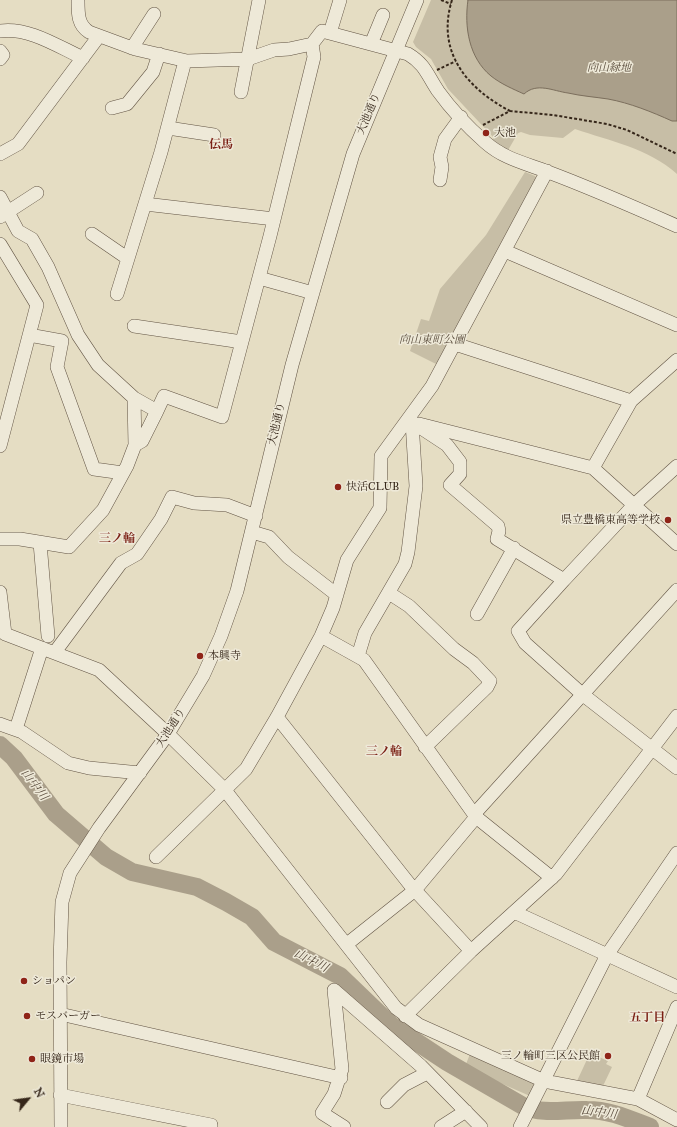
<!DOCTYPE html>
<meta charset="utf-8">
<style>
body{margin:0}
#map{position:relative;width:677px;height:1127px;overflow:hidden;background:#e5ddc3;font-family:"IM FELL Great Primer",serif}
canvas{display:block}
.north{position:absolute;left:8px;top:1079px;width:40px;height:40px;-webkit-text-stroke:3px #eee9d8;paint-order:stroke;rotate:61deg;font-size:11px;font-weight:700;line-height:16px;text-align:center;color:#36271a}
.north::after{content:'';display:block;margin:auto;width:14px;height:18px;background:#36271a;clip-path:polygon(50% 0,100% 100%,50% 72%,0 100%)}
</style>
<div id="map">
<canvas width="677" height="1127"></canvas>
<div class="north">N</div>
</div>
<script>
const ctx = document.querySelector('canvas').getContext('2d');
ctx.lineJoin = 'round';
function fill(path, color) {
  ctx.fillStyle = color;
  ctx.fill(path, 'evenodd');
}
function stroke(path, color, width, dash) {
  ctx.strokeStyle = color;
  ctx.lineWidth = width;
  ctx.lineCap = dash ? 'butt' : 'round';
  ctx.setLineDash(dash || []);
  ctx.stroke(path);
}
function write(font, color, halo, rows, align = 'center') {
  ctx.font = font + ' "IM FELL Great Primer","Noto Serif JP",serif';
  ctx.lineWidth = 3;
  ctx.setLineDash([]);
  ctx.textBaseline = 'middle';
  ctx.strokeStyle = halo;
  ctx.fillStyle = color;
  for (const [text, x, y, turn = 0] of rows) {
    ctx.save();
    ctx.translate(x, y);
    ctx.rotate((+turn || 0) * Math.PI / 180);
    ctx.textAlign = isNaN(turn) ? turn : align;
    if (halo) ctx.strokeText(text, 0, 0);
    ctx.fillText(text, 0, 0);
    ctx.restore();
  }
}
fill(new Path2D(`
 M431,0H677V174C648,148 610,141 575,129L563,138L530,135L521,132L518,133L507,152L491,141L494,138L448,89L431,59L416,47L413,42Z
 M525,172L535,176L538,180L438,365L410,351L421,319L429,321L440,289L486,235Z
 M590,1053L608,1061L606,1064L612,1067L603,1086L577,1081Z
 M470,1054L533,1082L536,1086L530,1096L498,1082L466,1064Z`), '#c7bea6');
const water = new Path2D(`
 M468,0H677V121H672C652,112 630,103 608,99C595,97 581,96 568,93C553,91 537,82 524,94C513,89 501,84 491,76C469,58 464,27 468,0Z`);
fill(water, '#aa9f8a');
stroke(water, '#7c6f5d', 1);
stroke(new Path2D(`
 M0,745L14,758L56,814L106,857L132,872L197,887L226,902L252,917L274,942L340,976L391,1025L447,1062L523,1106C544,1115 565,1109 587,1110C610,1110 629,1119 650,1127`), '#aa9f8a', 18);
const minor = new Path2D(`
 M78,1C78,14 78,25 89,32L135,49L187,61L248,59L274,50L289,49L312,44L322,31L408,54C426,65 427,75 438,91C451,109 469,128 485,142C504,159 525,163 548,172C591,188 634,207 677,226
 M0,31C29,27 57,46 83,58
 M330,33L340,0
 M371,44L383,15
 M132,48L154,14
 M0,51L3,55L0,59
 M241,92L259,0
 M112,108L127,104L153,72L159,54
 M168,128L214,135
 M0,154L18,144L99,36
 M440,180L442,167L440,157L445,139L461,117
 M0,197L18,231L32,239L48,267L78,335L98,365L134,398L157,411L164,396L222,417L270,236L314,57L312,44
 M145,204L274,219
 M0,217L37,193
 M92,234L127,258
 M0,244L37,305L0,446
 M505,251L677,325
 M259,278L313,293
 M117,294L161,152L185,61
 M134,326L242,342
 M29,335L62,341L57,367L94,469L123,473
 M455,344L631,401
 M412,422L447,445L460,462V474L450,485L498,526L499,531L497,539L564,580L634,505L677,466
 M419,424L593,468L677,544
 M135,445L142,441L157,411
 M593,468L631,401L677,360
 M252,532L269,537L288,557L337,595
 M0,539H20L69,547L103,510L127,466L135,445L134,398
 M40,543L48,636
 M564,580L518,631L525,643L582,694L677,768
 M0,592L5,634L99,670L168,734L224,789L396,1008L419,1025L544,1081L638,1099L677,1120
 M389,593L409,606L454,649L473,663L490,681L487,687L425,747
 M477,614L514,548
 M321,636L364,660L476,817L552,878
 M55,652L121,563L137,554L161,519L172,497L194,503L227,505L256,516
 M358,656L365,633L405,564L408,552L416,486L412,422
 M277,717L411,886L471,951
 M0,724L22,732L68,763L89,768L140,773
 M16,729L42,648
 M156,857L246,769L277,717L321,636L333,608L347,560L380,508L381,456L432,386L547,171
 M514,912L677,987
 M347,944L415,890L476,817L477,811L677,590
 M334,990L421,1066L481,1127
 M334,990L342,1069L334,1094L322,1113L344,1127
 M60,1014L341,1078
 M405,1016L471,951L556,874L677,716
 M60,1095L211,1125V1127
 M638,1099L677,1007
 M387,1102L404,1085L427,1073
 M61,1127L60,962L62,902L70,873L99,828L168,734L203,676L221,636L237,591L292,365L353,154L417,0
 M441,1127L466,1111
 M520,1127L607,955L677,853`);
stroke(minor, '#625444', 14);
stroke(new Path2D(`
 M441,0L451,4
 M452,0C436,51 466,88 510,111
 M437,70L456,61
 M483,125L510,111L553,115L607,124L627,130L677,154`), '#36271a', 2, [3, 2]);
stroke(minor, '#eee9d8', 13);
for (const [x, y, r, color] of [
 [486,133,4,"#8f2418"],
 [338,487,4,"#8f2418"],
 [668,520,4,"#8f2418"],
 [200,656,4,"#8f2418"],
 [24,981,4,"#8f2418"],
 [27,1016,4,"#8f2418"],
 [608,1056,4,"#8f2418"],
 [32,1059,4,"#8f2418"]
]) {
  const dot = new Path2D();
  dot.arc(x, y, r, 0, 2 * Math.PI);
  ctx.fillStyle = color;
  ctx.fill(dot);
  stroke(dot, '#eee9d8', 1.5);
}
write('italic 11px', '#5a4d3d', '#eee9d8', [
 ["向山緑地",609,68],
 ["向山東町公園",432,340]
]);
write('11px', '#36271a', '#eee9d8', [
 ["大池通り",369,114,-67],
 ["大池通り",277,424,-77],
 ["大池通り",171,728,-57]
]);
write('11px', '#36271a', '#eee9d8', [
 ["大池",494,133],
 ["快活CLUB",346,487],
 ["県立豊橋東高等学校",660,520,"right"],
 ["本興寺",208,656],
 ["ショパン",32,981],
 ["モスバーガー",35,1016],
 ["三ノ輪町三区公民館",600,1056,"right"],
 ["眼鏡市場",40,1059]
], 'left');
write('bold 12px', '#7a1f14', '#eee9d8', [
 ["伝馬",221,145],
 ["三ノ輪",117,539],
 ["三ノ輪",384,752],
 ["五丁目",647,1018]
]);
write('italic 12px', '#594b3c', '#eee9d8', [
 ["山中川",34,785,53],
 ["山中川",311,961,27],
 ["山中川",599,1113,8]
]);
</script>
